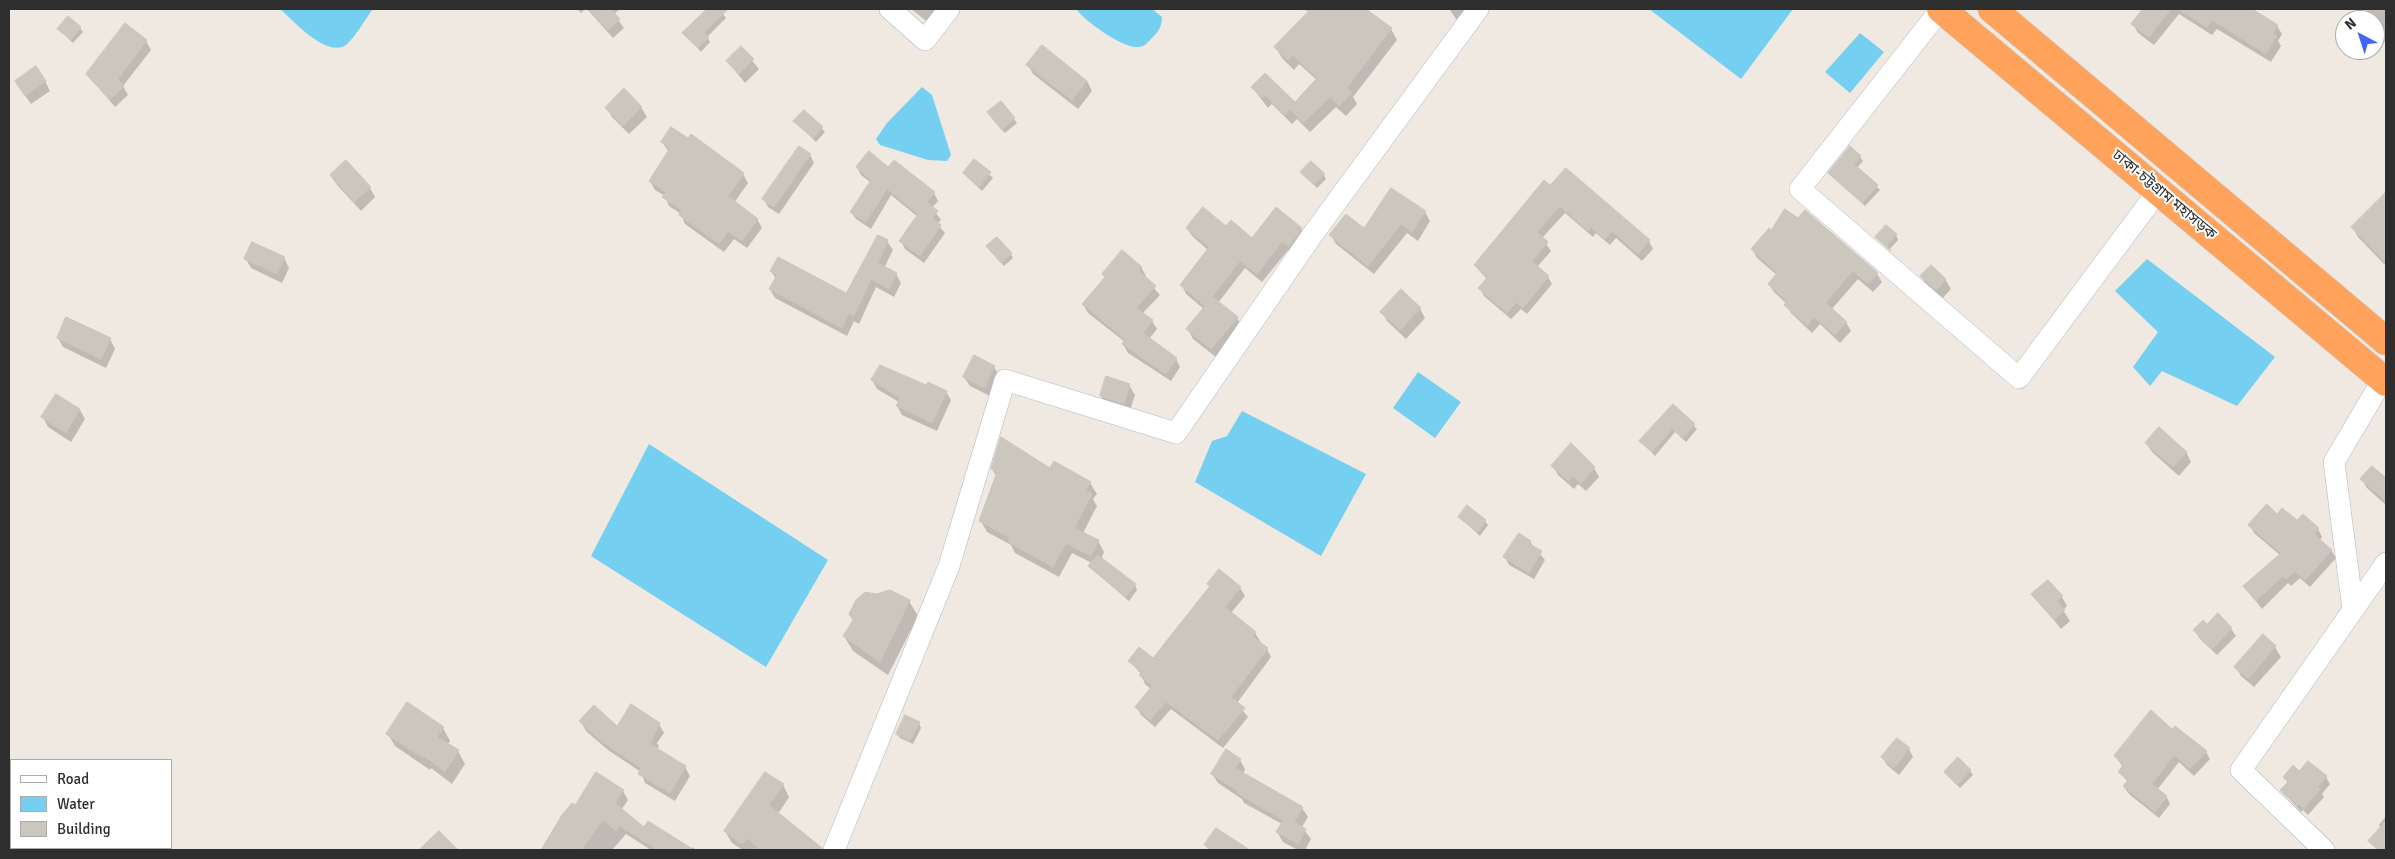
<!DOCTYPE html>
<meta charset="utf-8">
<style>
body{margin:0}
#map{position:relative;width:2395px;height:859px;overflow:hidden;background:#efe9e1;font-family:Signika,sans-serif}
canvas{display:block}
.frame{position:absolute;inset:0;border:10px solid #2e2e2e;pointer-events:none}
.legend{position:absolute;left:10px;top:759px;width:162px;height:90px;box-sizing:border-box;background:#fff;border:1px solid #ababab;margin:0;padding:6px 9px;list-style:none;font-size:15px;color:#2e2e2e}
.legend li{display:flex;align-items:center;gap:10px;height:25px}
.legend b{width:25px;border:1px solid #ababab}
.north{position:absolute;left:2335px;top:10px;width:50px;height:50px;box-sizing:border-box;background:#fff;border:1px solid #ababab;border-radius:50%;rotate:320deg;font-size:14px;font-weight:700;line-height:20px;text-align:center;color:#2e2e2e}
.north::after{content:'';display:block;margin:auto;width:18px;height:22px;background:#4264fb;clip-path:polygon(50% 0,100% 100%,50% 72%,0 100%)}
</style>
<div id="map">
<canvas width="2395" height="859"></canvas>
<div class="frame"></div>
<ul class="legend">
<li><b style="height:6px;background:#fff"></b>Road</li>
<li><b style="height:14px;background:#75cff0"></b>Water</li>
<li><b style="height:14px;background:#cbc7bf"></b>Building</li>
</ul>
<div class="north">N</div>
</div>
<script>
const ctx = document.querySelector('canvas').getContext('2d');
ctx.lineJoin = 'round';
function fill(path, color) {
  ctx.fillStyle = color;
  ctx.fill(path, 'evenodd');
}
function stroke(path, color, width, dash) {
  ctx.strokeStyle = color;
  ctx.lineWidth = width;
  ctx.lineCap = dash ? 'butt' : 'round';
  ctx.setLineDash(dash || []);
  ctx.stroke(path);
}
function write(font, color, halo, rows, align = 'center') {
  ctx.font = font + ' Signika,"Noto Sans Bengali",sans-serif';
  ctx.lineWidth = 4;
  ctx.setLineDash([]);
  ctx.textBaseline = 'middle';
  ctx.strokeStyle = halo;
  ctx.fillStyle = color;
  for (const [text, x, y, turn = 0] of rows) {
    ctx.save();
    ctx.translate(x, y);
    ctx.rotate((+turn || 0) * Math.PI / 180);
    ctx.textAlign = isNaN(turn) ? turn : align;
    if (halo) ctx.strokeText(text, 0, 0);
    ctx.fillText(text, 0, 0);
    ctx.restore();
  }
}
fill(new Path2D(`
 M280,9H373C365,19 357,35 347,44C328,60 294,21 280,9Z
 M1076,9H1152L1162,17C1162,25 1159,31 1153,37C1148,42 1145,47 1137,47C1122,48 1085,21 1076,9Z
 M1649,9H1793L1741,79Z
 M1860,33L1884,52L1850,93L1825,72Z
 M922,87L932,95L951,155L947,161L928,160L880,145L876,139L887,123Z
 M2147,259L2275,357L2237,406L2162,371L2150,386L2133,367L2158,332L2115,291Z
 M1418,372L1461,402L1435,438L1393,408Z
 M1242,411L1366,474L1321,556L1195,482L1212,441L1227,436Z
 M649,444L828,560L766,667L591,556Z`), '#75cff0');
fill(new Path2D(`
 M577,9H585L581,13Z
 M587,9H620L614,14L624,28L613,38Z
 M708,9H719L726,18L707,37L710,42L701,52L684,33Z
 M911,9H940L929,23Z
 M1304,9H1364L1391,29L1397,40L1353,97L1357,104L1346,116L1336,107L1310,132L1297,119L1292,124L1272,104L1268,108L1252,87L1295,104L1317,80L1299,64L1294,70L1282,58L1276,48L1309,12Z
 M1452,9H1476L1462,24L1456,19L1450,10Z
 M2144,9H2230L2241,15L2245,9H2249L2277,26L2282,34L2278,41L2281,46L2271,62L2217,29L2212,35L2179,14L2154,45L2138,33L2133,24Z
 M2368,9H2386V43L2375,35V20L2360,19Z
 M80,28L83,32L73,43L59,29Z
 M146,41L151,50L123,86L128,95L115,107L87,74Z
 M741,47L759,69L745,83L727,61Z
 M1028,65L1087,81L1092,91L1078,109L1033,74Z
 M45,81L50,91L31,104L22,91Z
 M1000,103L1017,123L1005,133L991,117Z
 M641,107L647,117L629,134L612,117L607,108Z
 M804,111L825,132L816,142L795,121Z
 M662,142L743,174L748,183L734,203L757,219L762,228L747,248L734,239L724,252L685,224L681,214L669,206L665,196L655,190L650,181L669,152Z
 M810,155L814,163L779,214L768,207L764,199Z
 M1860,157L1863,161L1857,168L1880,190L1865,206L1830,173Z
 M975,161L993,178L982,191L964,174Z
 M857,167L888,169L934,193L938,201L932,208L941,220L937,224L945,233L924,263L905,249L901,241L918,217L891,195L871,229L856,219L851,212L870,182L861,175Z
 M1302,172L1324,175L1326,179L1317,188Z
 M331,176L370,188L375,197L361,211L337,185Z
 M1544,182L1649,241L1653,249L1642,261L1616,238L1610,245L1596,233L1593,237L1565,213L1542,238L1551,251L1537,267L1548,277L1552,284L1527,314L1521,309L1511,319L1484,296L1480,288L1488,280L1475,266Z
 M2386,194V266L2358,237L2353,228Z
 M1425,212L1430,221L1418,241L1407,233L1374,274L1336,244L1331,235L1365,230Z
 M1187,228H1227L1252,239L1301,229L1306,237L1294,255L1288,250L1262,282L1245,268L1218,303L1237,318L1242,327L1217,358L1193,339L1188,329L1204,309L1186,294L1182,285L1208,250L1192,236Z
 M1896,235L1898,240L1889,250L1876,237Z
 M879,237L887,241L893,250L884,268L896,274L901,283L894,297L876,287L859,324L854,321L847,336L775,298L770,289L776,279L771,271L847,295Z
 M988,247L1011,254L1013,258L1004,266Z
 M1752,249L1877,274L1882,282L1873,292L1858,279L1831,310L1846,322L1851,331L1840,343L1820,324L1812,333L1791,313L1787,304L1774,292L1769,284L1777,275L1757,258Z
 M284,258L289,268L282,283L251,268L246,259Z
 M1141,267L1146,276L1144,277L1160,295L1142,314L1152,321L1157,329L1149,339L1176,359L1180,367L1171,381L1128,353L1123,344L1125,342L1088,313L1083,304L1105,278L1103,274Z
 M1922,277L1945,279L1951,289L1942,299L1927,286Z
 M1420,309L1425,318L1406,339L1387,321L1382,312Z
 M58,338L110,339L115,349L106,368L63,347Z
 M974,357L994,367L1000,377L990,396L970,386L964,377Z
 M872,380L946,392L951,400L937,431L902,415L897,406L899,402L877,389Z
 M1129,385L1135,395L1129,413L1107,406L1101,396Z
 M57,395L80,410L85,419L71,442L48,427L43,417Z
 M1673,406L1697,429L1686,442L1675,432L1655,456L1641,441Z
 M2146,443L2186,452L2191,462L2179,476L2152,452Z
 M1571,445L1594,468L1599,477L1586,491L1578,484L1574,489L1558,475L1553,466Z
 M2372,467L2386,480V505L2367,488L2362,479Z
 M992,469H1051L1090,483L1097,494L1093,499L1097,506L1083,533L1098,541L1104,552L1101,559L1135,585L1137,590L1129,601L1093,570L1090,566L1092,563L1072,553L1059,577L1015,553L1011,545L987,532L981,521L997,477Z
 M2278,515L2318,529L2322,537L2320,540L2331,550L2336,558L2310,587L2300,578L2291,586L2288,583L2262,609L2244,586L2280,555L2254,533L2250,525Z
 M1459,517L1485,521L1488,525L1480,536Z
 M1530,542L1545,560L1534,579L1509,565L1505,557Z
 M1219,571L1240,588L1245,596L1231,613L1255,633L1260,641L1258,642L1267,649L1271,657L1237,703L1248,717L1223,748L1171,709L1155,727L1141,715L1137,707L1151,689L1145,684L1141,674L1130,661L1153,660L1210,588L1208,584Z
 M2033,594L2062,597L2067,606L2063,610L2070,621L2061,629Z
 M876,595L909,601L918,616L888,675L853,651L844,636Z
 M2207,626L2231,629L2236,636L2217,655L2199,638L2195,630Z
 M2263,636L2275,647L2281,657L2254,687L2241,676L2236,667Z
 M581,722L617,728L659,724L664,733L657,743L659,746L657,750L685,767L690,776L675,801L645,783L641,772L608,750L586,731Z
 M919,723L921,728L913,744L900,738L897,734Z
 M443,728L450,741L447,745L458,751L465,764L452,784L431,768L430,770L395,746L388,734Z
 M2173,731L2206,752L2210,759L2194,776L2179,762L2157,790L2166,796L2170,804L2159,818L2129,794L2124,787L2128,782L2119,772L2123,767L2115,756Z
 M1909,749L1913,757L1899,775L1887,765L1882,757Z
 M1240,760L1245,769L1243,774L1302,808L1308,817L1302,827L1311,839L1305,850H1298L1283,842L1277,832L1282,824L1244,803L1242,799L1218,783L1212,774Z
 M2308,762L2326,777L2330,784L2322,794L2324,797L2308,815L2303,810L2301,812L2282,791L2288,783L2285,777L2299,773Z
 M1970,771L1973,775L1960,788L1945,772Z
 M783,785L789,797L778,814L822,850H743L732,843L725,831Z
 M623,791L628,800L621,810L645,829L691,850L692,847L697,850H651L626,834L612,850H543L563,816L575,807Z
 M2386,816V836L2379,825Z
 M1206,845L1245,848L1246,850H1209Z`), '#0003');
const building = new Path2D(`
 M588,9H611L620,19L608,30Z
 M707,9H728L704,33L709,37L698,48L682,33Z
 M1311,9H1366L1392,28L1347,88L1352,93L1339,106L1330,97L1303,123L1290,109L1285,115L1265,95L1262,98L1251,87L1265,73L1295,102L1317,78L1293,55L1288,60L1274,47Z
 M2143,9H2171L2149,37L2131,24Z
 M2178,9H2252L2278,25L2273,33L2277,36L2266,54L2212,20L2207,27Z
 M68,16L81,27L71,40L57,29Z
 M125,23L147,40L118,79L124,86L110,100L86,74Z
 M1042,45L1087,81L1072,100L1026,65Z
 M741,46L754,59L739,74L726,61Z
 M36,66L46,81L25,96L15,81Z
 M624,88L642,107L623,126L605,108Z
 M1001,101L1015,118L1002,130L987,112Z
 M804,110L823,127L813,138L793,121Z
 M671,127L688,138L691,134L744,173L728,196L758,219L742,241L728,231L719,244L679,215L682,210L662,197L666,192L649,181L670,148L661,142Z
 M799,146L811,154L774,207L762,199Z
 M1850,146L1861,156L1854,164L1878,185L1862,203L1828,173Z
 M869,151L888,167L894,160L935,192L927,202L938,211L932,218L941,225L920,256L899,241L918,214L887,189L866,222L850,212L871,180L856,167Z
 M974,159L991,172L979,187L963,173Z
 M346,160L371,187L354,202L330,175Z
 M1311,161L1325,174L1314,185L1300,172Z
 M1566,168L1650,240L1638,254L1612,231L1605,239L1591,227L1588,231L1560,206L1537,232L1548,242L1532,261L1549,276L1523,308L1516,302L1507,313L1478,288L1488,277L1474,265L1544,180L1550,185Z
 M1391,188L1426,211L1412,232L1401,224L1368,266L1329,235L1346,214L1364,228Z
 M2386,192V263L2351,227Z
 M1203,207L1226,226L1231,220L1252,238L1276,207L1302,228L1289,247L1282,242L1257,274L1240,261L1205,306L1180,285L1209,247L1186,228Z
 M1785,209L1798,218L1805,210L1878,273L1868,284L1853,271L1827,301L1826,303L1847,322L1835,335L1814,317L1807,325L1784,305L1787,301L1768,284L1777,273L1751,249L1769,228L1771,230Z
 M1886,225L1897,234L1887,245L1891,251L1875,237Z
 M878,235L888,240L878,263L897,273L889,289L871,279L854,316L849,313L842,328L769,289L777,275L770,271L778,257L846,293Z
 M997,237L1012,253L1001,263L986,246Z
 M252,242L285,257L277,274L244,259Z
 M1122,250L1142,267L1139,271L1156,286L1136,308L1153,320L1143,333L1177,358L1166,374L1122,344L1125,339L1082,304L1105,277L1102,274Z
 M1931,265L1946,279L1936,290L1920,276Z
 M1401,289L1421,308L1400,330L1380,312Z
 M1213,297L1238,317L1211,349L1186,329Z
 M66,317L111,338L101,359L57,338Z
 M974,355L995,366L984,388L963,377Z
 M880,365L926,385L928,382L947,391L932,423L896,406L900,398L871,380Z
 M1106,376L1130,384L1124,404L1100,396Z
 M56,394L80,409L66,433L41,417Z
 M1673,404L1695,424L1683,438L1672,429L1652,452L1639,441Z
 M2159,427L2187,452L2173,467L2145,443Z
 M1001,437L1050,468L1054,461L1091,482L1086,490L1092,494L1074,528L1099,540L1091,556L1066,543L1053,567L1008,542L1010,538L979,521L997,472L991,469Z
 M1571,443L1595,467L1581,484L1573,476L1569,481L1551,466Z
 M2372,466L2386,478V501L2360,479Z
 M2267,504L2277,514L2282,508L2297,520L2303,514L2319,528L2314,534L2332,550L2305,580L2295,571L2286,579L2283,576L2256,601L2243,586L2281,553L2248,525Z
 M1467,505L1486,520L1478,532L1458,517Z
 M1519,533L1531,541L1529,544L1542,551L1529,573L1503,557Z
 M1098,555L1136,584L1126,597L1088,566Z
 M1219,569L1241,587L1225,607L1256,632L1252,636L1268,648L1231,697L1245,708L1218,740L1166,702L1150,720L1135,707L1152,686L1139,675L1142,672L1128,661L1139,647L1153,658L1210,586L1207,584Z
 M2048,580L2063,596L2057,601L2065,610L2054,620L2031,594Z
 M890,590L910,600L880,662L843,636L853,620L849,614L856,600L865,592L876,594Z
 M2218,613L2232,628L2212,649L2193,630L2203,620L2207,624Z
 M2263,634L2276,646L2248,679L2234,667Z
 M407,702L444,727L437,737L459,750L445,772L424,756L423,758L386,734Z
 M631,704L660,723L650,744L686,766L670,793L638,774L641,768L601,741L579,721L594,705L617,726Z
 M2151,710L2172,729L2175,726L2207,751L2190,769L2174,755L2152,784L2167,796L2155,812L2123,786L2128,780L2118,772L2124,764L2114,756Z
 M905,715L920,722L910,741L896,734Z
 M1897,738L1910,748L1894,768L1881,757Z
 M1226,749L1241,759L1235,768L1303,807L1294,822L1306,829L1298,844L1276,832L1283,820L1237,793L1238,791L1211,774Z
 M1958,757L1971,770L1957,785L1944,772Z
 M2308,761L2327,776L2318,787L2320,789L2304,809L2299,804L2297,806L2280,790L2288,782L2283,777L2293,765L2299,771Z
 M596,772L624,790L615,803L644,827L648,821L694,850H658L620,826L616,831L603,820L581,850H541L562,815L572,803L575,805Z
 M765,772L784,784L769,805L822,848V850H761L747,838L742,844L724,831Z
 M2386,821V850H2378L2368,841Z
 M1216,828L1250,850H1212L1204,845Z
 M439,831L458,850H419Z`);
fill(building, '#cbc7bf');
stroke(building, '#cbc5ba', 1);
const minor = new Path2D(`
 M890,9L925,40L949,9
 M1941,9L1800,189L2019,378L2158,191
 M2353,610L2334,462L2383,379
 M834,850L949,566L1005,380L1176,433L1313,234L1478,9
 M2324,850L2241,770L2386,563`);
const highway = new Path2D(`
 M1941,9L2386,382
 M1992,9L2386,341`);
stroke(minor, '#b4b7c1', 22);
stroke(highway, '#c9c9c9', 29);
stroke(minor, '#fff', 21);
stroke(highway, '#ffa35c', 28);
write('15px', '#2e2e2e', '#fff', [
 ["ঢাকা-চট্টগ্রাম মহাসড়ক",2164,195,40]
]);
</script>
